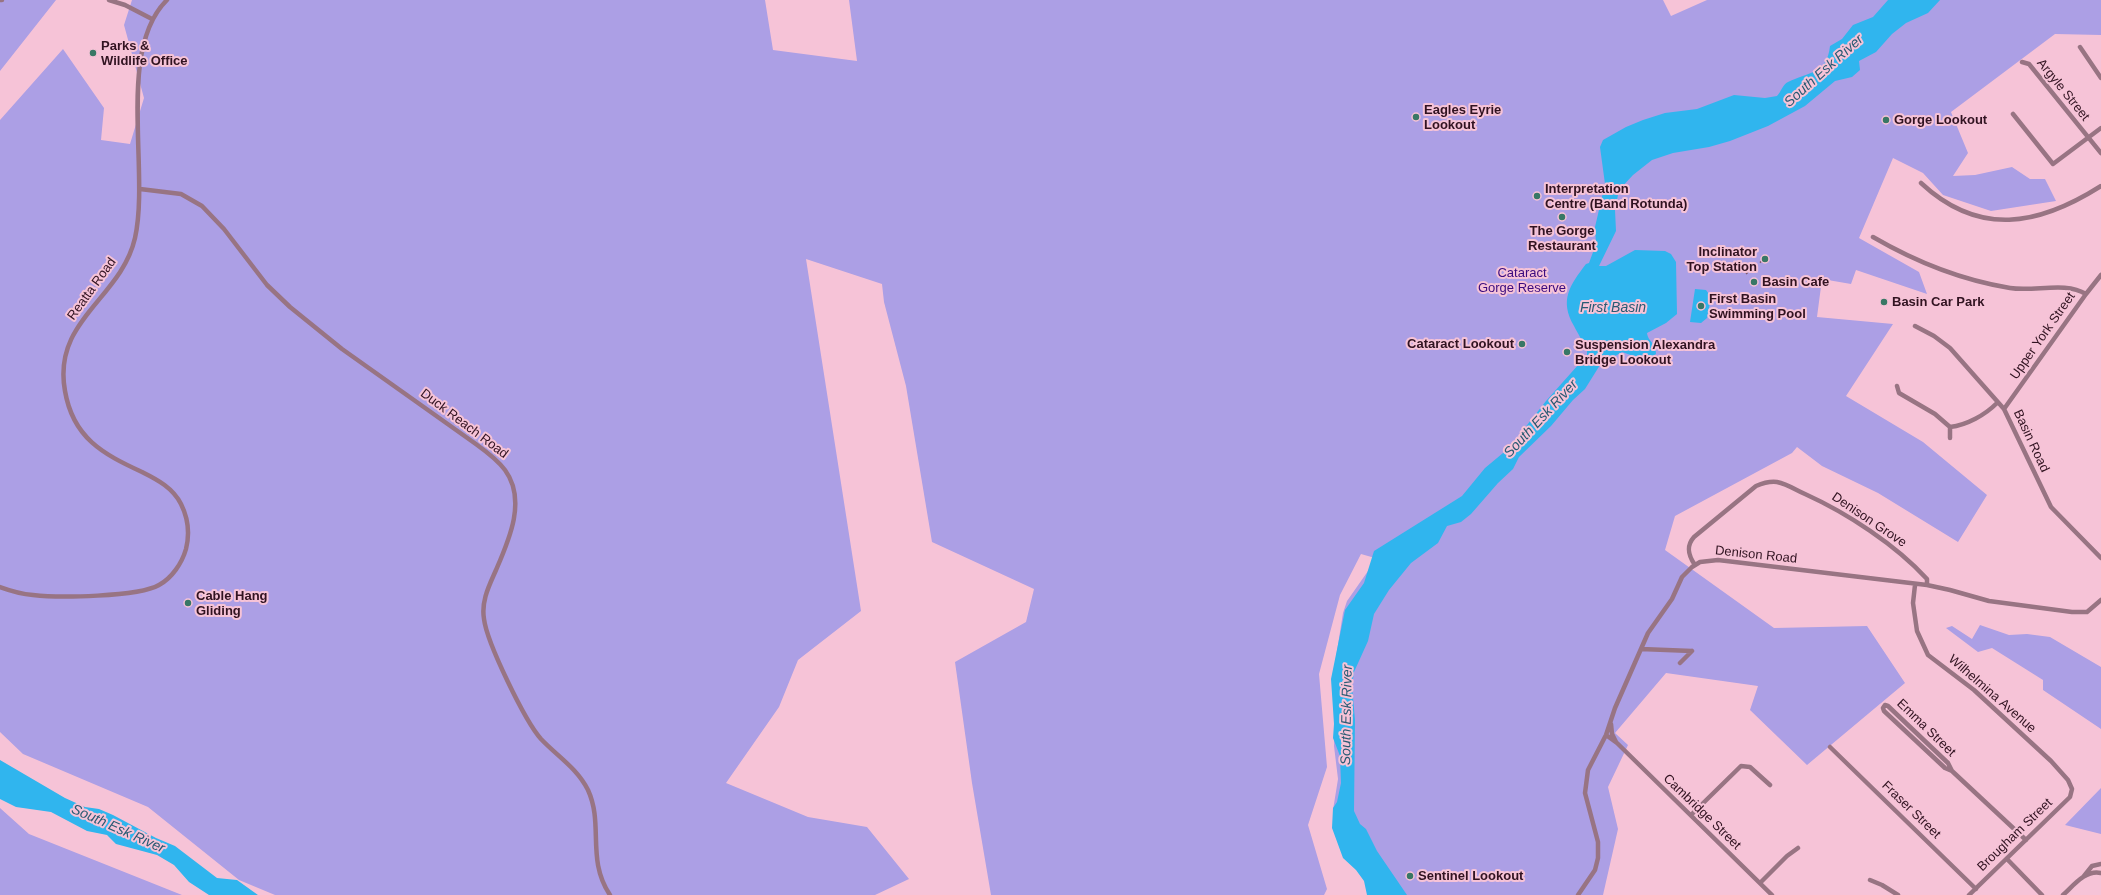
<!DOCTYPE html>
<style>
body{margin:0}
canvas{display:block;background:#f6c3d7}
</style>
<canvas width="2101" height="895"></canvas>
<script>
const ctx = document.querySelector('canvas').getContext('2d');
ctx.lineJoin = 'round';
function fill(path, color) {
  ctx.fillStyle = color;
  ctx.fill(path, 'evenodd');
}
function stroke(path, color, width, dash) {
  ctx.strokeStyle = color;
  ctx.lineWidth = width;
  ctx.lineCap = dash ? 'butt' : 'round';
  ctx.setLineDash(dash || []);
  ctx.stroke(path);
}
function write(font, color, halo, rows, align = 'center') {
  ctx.font = font + ' Arial,sans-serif';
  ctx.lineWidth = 4;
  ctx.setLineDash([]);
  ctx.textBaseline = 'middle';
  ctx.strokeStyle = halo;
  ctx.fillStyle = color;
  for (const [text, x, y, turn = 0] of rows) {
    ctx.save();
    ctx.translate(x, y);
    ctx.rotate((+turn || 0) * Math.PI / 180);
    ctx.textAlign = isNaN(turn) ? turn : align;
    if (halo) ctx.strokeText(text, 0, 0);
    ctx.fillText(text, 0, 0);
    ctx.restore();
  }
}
fill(new Path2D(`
 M0,0H56L0,71Z
 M132,0H765L773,50L857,61L849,0H1663L1671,16L1707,0H2101V35L2055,34L1951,112L1968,153L1953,176L1975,175L2012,167L2030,179H2045L2056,201L1991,211L1943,195L1923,173L1893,158L1859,238L1919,272L1927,294L1856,270L1851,284L1822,279L1817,317L1893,324L1846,396L1923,442L1987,495L1958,542L1878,493L1822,466L1797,447L1792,453L1675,516L1665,550L1774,628L1867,626L1905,683L1807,765L1750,710L1758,686L1666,673L1615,733L1628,745L1608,787L1618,829L1603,895H1387L1333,810L1338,779L1334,746L1336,657L1343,613L1347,601L1368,571L1375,558L1361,554L1340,595L1319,674L1327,767L1308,825L1327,889L1324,895H991L972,783L955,662L1026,622L1034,589L932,542L906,386L884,302L882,284L806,259L861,611L798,660L779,707L726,783L808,817L867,827L909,879L875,895H275L239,880L148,807L23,754L0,732V120L63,49L104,108L101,140L130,144L144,98L124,25Z
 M1980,625L2009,635L2027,634L2050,637L2101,667V729L2043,690V680L1992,648L1978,652L1946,628L1952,626L1972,639Z
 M2101,788V834L2065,825Z
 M0,808L29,834L182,895H0Z`), '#ac9fe5');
fill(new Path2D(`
 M1888,0H1940L1928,13L1906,23L1892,34L1876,52L1859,61L1860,70L1852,77L1835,81L1805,106L1768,126L1730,141L1709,147L1673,153L1652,160L1633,175L1619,190L1615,210L1616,231L1599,266H1606L1635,250L1665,251L1671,254L1676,262L1677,314L1666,323L1647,333C1648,342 1656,342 1656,354L1645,360L1622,352L1600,365L1585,389L1573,400L1551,426L1519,457L1513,469L1498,483L1471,514L1461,522L1447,526L1438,543L1411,563L1389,590L1374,614L1368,641L1354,672L1352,686L1355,720L1354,811L1360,824L1366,829L1377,851L1407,895H1367L1364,881L1356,870L1343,858L1332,828L1333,808L1337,802L1341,783L1340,756L1333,738L1334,724L1331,679L1345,610L1364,583L1374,551L1462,496L1485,468L1509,448L1546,401L1587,355V350L1584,349C1583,340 1578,334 1574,326C1559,300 1570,285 1586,264L1589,263L1596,244L1595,227L1605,184L1600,147L1603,140L1626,127L1643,120L1665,113L1697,109L1734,95L1765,98L1777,96C1781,92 1783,84 1788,82C1809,72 1827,74 1830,46L1842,39L1853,25L1873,17Z
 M1695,289L1706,290L1711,297L1707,318L1701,323L1690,322Z
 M0,760L65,798L85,807L99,809L113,815L156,838L175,846L217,878L237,880L258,895H209L189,882L174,865L157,855L116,844L107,835L87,831L51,812L16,807L0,799Z`), '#30b5ee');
stroke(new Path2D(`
 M0,0H2
 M109,0L125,5L152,19
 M2080,47L2101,78
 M2022,62L2029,64L2101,153
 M2013,114L2053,164L2101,128
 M1921,183C1979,237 2038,226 2101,186
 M140,189L181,194L202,206L224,229L267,285L290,307L342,349L473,442C484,450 496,458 505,470C527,500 509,540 496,570C489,586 481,601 484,619C487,643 525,721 541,739C557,756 577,768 588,790C604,825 586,859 610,895
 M1873,237C1916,262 1961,280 2010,288C2035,292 2065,281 2086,294
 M1915,326L1934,336L1950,348L2004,409L2051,507L2101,558
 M1897,386L1899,393L1935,414L1950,427C1967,425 1985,415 1997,403
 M2004,409L2086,294L2101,275
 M1950,438V427
 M1695,565C1688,555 1686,546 1694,537L1756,486C1763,483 1769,481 1777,482C1787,484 1796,490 1805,494C1847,513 1896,545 1927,579V585
 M1915,585L1913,603L1917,631L1928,655L1974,690L2051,761L2068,780L2072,789L2070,797L1969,895
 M0,587C11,591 22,594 33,595C58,598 138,597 159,585C172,578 182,563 186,549C190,533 188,518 181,504C173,488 158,480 142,472C103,454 73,438 65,391C52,320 121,299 135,238C150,171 116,50 167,0
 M1641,649L1692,651
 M1680,663L1692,651
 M1611,724L1612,734L1616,742
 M1606,735L1617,743L1772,895
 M1830,747L1976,889
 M1952,771L1945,768L1884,711L1883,708L1885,705L1888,706L1948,763L1952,771L2026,840
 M1691,815L1741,766L1750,767L1770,785
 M2007,859L2042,895
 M2084,876L2092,866L2101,864
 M1870,880L1882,885L1898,895
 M1760,883L1787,856L1798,848
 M1578,895L1595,870L1598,858V842L1585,793L1588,770L1606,735L1615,708L1648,633L1672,599L1682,577L1692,567L1700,562L1718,560L1927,585L1950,590L1989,601L2072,612H2087L2101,600
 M2063,895C2073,886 2086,869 2101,873`), '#987483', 4.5);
stroke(new Path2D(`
 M1746,274L1763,260`), '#815a6b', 1.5, [2, 4]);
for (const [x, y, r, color] of [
 [93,53,4,"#387765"],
 [1416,117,4,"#387765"],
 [1886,120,4,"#387765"],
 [1537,196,4,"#387765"],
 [1562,217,4,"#387765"],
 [1765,259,4,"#387765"],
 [1754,282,4,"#387765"],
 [1884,302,4,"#387765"],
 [1701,306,4,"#387765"],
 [1522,344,4,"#387765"],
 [1567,352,4,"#387765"],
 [188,603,4,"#387765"],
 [1410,876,4,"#387765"]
]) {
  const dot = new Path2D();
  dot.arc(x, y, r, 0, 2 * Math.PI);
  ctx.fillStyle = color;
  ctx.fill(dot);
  stroke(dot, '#f6c3d7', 1.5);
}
write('bold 13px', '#311321', '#f6c3d7', [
 ["Parks &",101,46],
 ["Wildlife Office",101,61],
 ["Eagles Eyrie",1424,110],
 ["Lookout",1424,125],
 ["Gorge Lookout",1894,120],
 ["Interpretation",1545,189],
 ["Centre (Band Rotunda)",1545,204],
 ["The Gorge",1562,231,"center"],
 ["Restaurant",1562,246,"center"],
 ["Inclinator",1757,252,"right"],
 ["Top Station",1757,267,"right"],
 ["Basin Cafe",1762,282],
 ["First Basin",1709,299],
 ["Swimming Pool",1709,314],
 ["Basin Car Park",1892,302],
 ["Cataract Lookout",1514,344,"right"],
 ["Suspension Alexandra",1575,345],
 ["Bridge Lookout",1575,360],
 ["Cable Hang",196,596],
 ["Gliding",196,611],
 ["Sentinel Lookout",1418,876]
], 'left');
write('13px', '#311321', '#f6c3d7', [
 ["Argyle Street",2063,90,51],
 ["Reatta Road",92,289,-54],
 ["Upper York Street",2043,336,-55],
 ["Duck Reach Road",464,424,37],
 ["Basin Road",2031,441,65],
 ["Denison Grove",1869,520,34],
 ["Denison Road",1756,555,6],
 ["Wilhelmina Avenue",1992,694,41],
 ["Emma Street",1926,728,44],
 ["Fraser Street",1911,810,44],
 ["Cambridge Street",1702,812,44],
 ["Brougham Street",2015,835,-44]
]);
write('13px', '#3b0b7e', '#f6c3d7', [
 ["Cataract",1522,273],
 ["Gorge Reserve",1522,288]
]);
write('italic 14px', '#295a73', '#f6c3d7', [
 ["South Esk River",1824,71,-42],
 ["First Basin",1613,308],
 ["South Esk River",1541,419,-47],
 ["South Esk River",1347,715,-89],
 ["South Esk River",118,829,24]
]);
</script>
